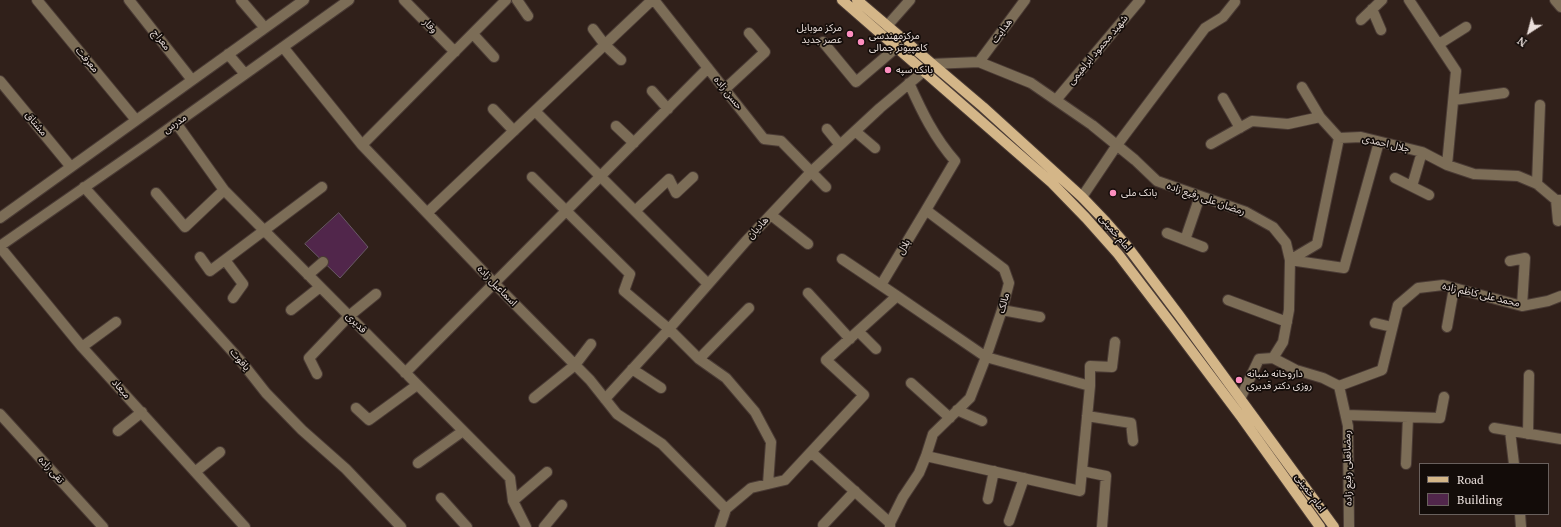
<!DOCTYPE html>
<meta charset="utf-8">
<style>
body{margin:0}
#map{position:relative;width:1561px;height:527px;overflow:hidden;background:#30201a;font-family:"PT Serif",serif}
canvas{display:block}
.legend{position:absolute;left:1419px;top:463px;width:130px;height:52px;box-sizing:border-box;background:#130c09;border:1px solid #69605d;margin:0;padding:5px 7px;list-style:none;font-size:12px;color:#eadfdb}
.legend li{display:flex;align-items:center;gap:8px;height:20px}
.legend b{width:20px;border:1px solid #69605d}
.north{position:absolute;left:1509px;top:12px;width:40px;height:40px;-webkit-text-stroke:3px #130c09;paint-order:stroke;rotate:216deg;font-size:11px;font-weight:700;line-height:16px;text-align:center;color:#eadfdb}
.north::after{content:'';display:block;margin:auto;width:14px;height:18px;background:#eadfdb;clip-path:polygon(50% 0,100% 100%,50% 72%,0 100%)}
</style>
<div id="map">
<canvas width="1561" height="527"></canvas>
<ul class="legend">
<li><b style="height:5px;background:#d4b688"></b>Road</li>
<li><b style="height:11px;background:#51264b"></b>Building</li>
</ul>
<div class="north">N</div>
</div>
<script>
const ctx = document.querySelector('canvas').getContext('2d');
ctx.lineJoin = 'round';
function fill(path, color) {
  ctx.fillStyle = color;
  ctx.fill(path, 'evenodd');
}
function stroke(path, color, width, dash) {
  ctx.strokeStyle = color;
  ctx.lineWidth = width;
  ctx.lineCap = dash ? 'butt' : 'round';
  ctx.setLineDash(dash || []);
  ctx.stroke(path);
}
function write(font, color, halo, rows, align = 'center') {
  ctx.font = font + ' "PT Serif","Noto Sans Arabic",serif';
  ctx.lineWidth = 3.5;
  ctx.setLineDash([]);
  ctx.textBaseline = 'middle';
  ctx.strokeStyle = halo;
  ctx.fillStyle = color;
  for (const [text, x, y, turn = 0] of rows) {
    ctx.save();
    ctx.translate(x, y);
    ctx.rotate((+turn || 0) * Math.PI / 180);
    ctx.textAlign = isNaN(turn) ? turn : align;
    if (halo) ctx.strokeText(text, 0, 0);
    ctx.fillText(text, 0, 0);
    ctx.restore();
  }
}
const building = new Path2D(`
 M339,213L368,247L340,278L305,244Z`);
fill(building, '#51264b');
stroke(building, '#695a66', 1);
const minor = new Path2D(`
 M37,0L136,120
 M129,0L192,80
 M241,0L265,28
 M404,0L455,52
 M517,0L528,16
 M654,0L764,139L781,141L826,187
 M1409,0L1456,71L1447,165
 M1555,0L1561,7
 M1372,9L1381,30
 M1361,20L1382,0
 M887,26L910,0
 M593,29L605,45L621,60
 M473,34L494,57
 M823,42L856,82L897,47
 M1439,44L1466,27
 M283,47L362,145L494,283L590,380L617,414L662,444L726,509
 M228,54L245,74
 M979,62L1025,0
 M931,64L979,62L1031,83L1092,125L1135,160L1157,181L1246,212L1273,227L1286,243L1290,260L1289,310L1283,342L1273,358L1259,359L1241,397
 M0,81L71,167
 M1302,87L1320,117L1339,138
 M725,89L765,52L749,33
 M652,91L668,109
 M1223,98L1240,128
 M1056,100L1140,0
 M1454,100L1504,93
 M493,109L514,131
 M535,111L708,284
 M176,123L224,190L510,478L513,501L526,527
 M616,126L634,143
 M827,129L840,145
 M855,131L875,148
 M1211,144L1252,121L1288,124L1320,117
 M362,145L506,0
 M532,177L630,274L624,291L669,329L699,359L726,378L755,412L771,442L768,484
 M1395,178L1429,195
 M1537,184L1540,105
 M1412,186L1422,152
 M84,187L240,360L266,393L302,430L346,469L401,527
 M156,193L185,227L224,190
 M1082,197L1117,145L1205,28L1223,17L1235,2
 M1556,200L1558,221
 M635,211L669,179L676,193L693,177
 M427,213L652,0
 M771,215L808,244
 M0,218L304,0
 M1167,233L1203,247
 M1185,240L1200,196
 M0,246L147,144L349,0
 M0,247L82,347L245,527
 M200,257L210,271L322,187
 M842,259L897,296L986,357L1090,386L1080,491L926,456
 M225,260L243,284L233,298
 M1290,260L1317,244L1339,138L1361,137L1422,152L1447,165L1474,174L1518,176L1537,184L1556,200H1561
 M1290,260L1344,268L1379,142
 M1510,261L1525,258L1522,306
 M308,275L323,262
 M881,285L926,210
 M808,293L850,339
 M1228,300L1287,322
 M291,310L320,287
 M1002,310L1040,317
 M1375,323L1392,327
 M1447,327L1454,288
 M858,331L876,349
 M82,347L116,322
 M1273,358L1296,370L1323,378L1339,386L1348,426L1349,527
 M699,359L749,308
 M632,369L661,388
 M405,373L708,68
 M317,374L309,358L349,316L376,294
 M911,383L950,418
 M1090,386V366L1112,367L1115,342
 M1339,386L1382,370L1398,305L1418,288L1443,285L1522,306L1548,301L1561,296
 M534,398L575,365L591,344
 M605,399L669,329L746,241L811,172L880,108L924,71
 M356,408L369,420L417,385
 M957,410L982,421
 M0,414L103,527
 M1346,415L1440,418L1444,397
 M1087,416L1131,423L1133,441
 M1494,428L1561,439
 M118,431L142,412
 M1510,431L1514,464
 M1528,434L1529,375
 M811,452L890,523
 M418,463L463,431
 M1406,464L1408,417
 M1082,471L1106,476L1102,527
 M195,472L220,452
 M441,498L467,527
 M988,499L994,471
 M513,501L547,472
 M1520,514L1521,527
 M1009,521L1024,478
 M823,525L855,491
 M544,527L562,505
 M720,527L726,509L751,488L785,480L864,395L826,360L897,296
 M890,527V523L903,497L919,473L926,456L933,434L970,398L986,357L1002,310L1009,283L1004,269L926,210L955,161C934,137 922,112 909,83`);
const major = new Path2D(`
 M842,0L1052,183L1086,218L1118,254L1173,326L1242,418L1320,527
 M857,0L983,107L1082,197L1106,222L1127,246L1179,315L1334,527`);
stroke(minor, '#4a3b35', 12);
stroke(major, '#4a3b35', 12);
stroke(minor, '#7c6d57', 10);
stroke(major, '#d4b688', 10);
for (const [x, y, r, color] of [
 [850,34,4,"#fd8ebf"],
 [861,42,4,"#fd8ebf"],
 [888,70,4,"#fd8ebf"],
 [1113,193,4,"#fd8ebf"],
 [1239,380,4,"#fd8ebf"]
]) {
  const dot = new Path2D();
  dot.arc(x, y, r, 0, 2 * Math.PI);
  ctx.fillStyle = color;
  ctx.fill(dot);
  stroke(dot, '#130c09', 1.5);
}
write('10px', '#eadfdb', '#130c09', [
 ["وقار",430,26,46],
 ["هدایت",1002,31,-53],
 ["معراج",161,40,52],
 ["شهید محمود ابراهیمی",1098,50,-50],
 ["معرفت",87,60,50],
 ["حسن زاده",728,93,51],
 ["مشتاق",36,124,50],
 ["مدرس",175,124,-35],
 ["جلال احمدی",1386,144,13],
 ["رمضان علی رفیع زاده",1206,199,19],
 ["هادیان",758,228,-47],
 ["امام خمینی",1115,233,50],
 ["بلال",904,247,-59],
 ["اسماعیل زاده",497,286,46],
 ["محمد علی کاظم زاده",1481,295,13],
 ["مالک",1004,303,-75],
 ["قدیری",356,323,45],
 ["یاقوت",240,360,50],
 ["میعاد",121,389,48],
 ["رمضانعلی رفیع زاده",1348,468,-91],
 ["تقی زاده",51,470,48],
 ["امام خمینی",1310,493,54]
]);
write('10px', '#eadfdb', '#130c09', [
 ["مرکز موبایل",842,28,"right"],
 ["عصر جدید",842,40,"right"],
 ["مرکزمهندسی",869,36],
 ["کامپیوتر جمالی",869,48],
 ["بانک سپه",896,70],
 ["بانک ملی",1121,193],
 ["داروخانه شبانه",1247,374],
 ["روزی دکتر قدیری",1247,386]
], 'left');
</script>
